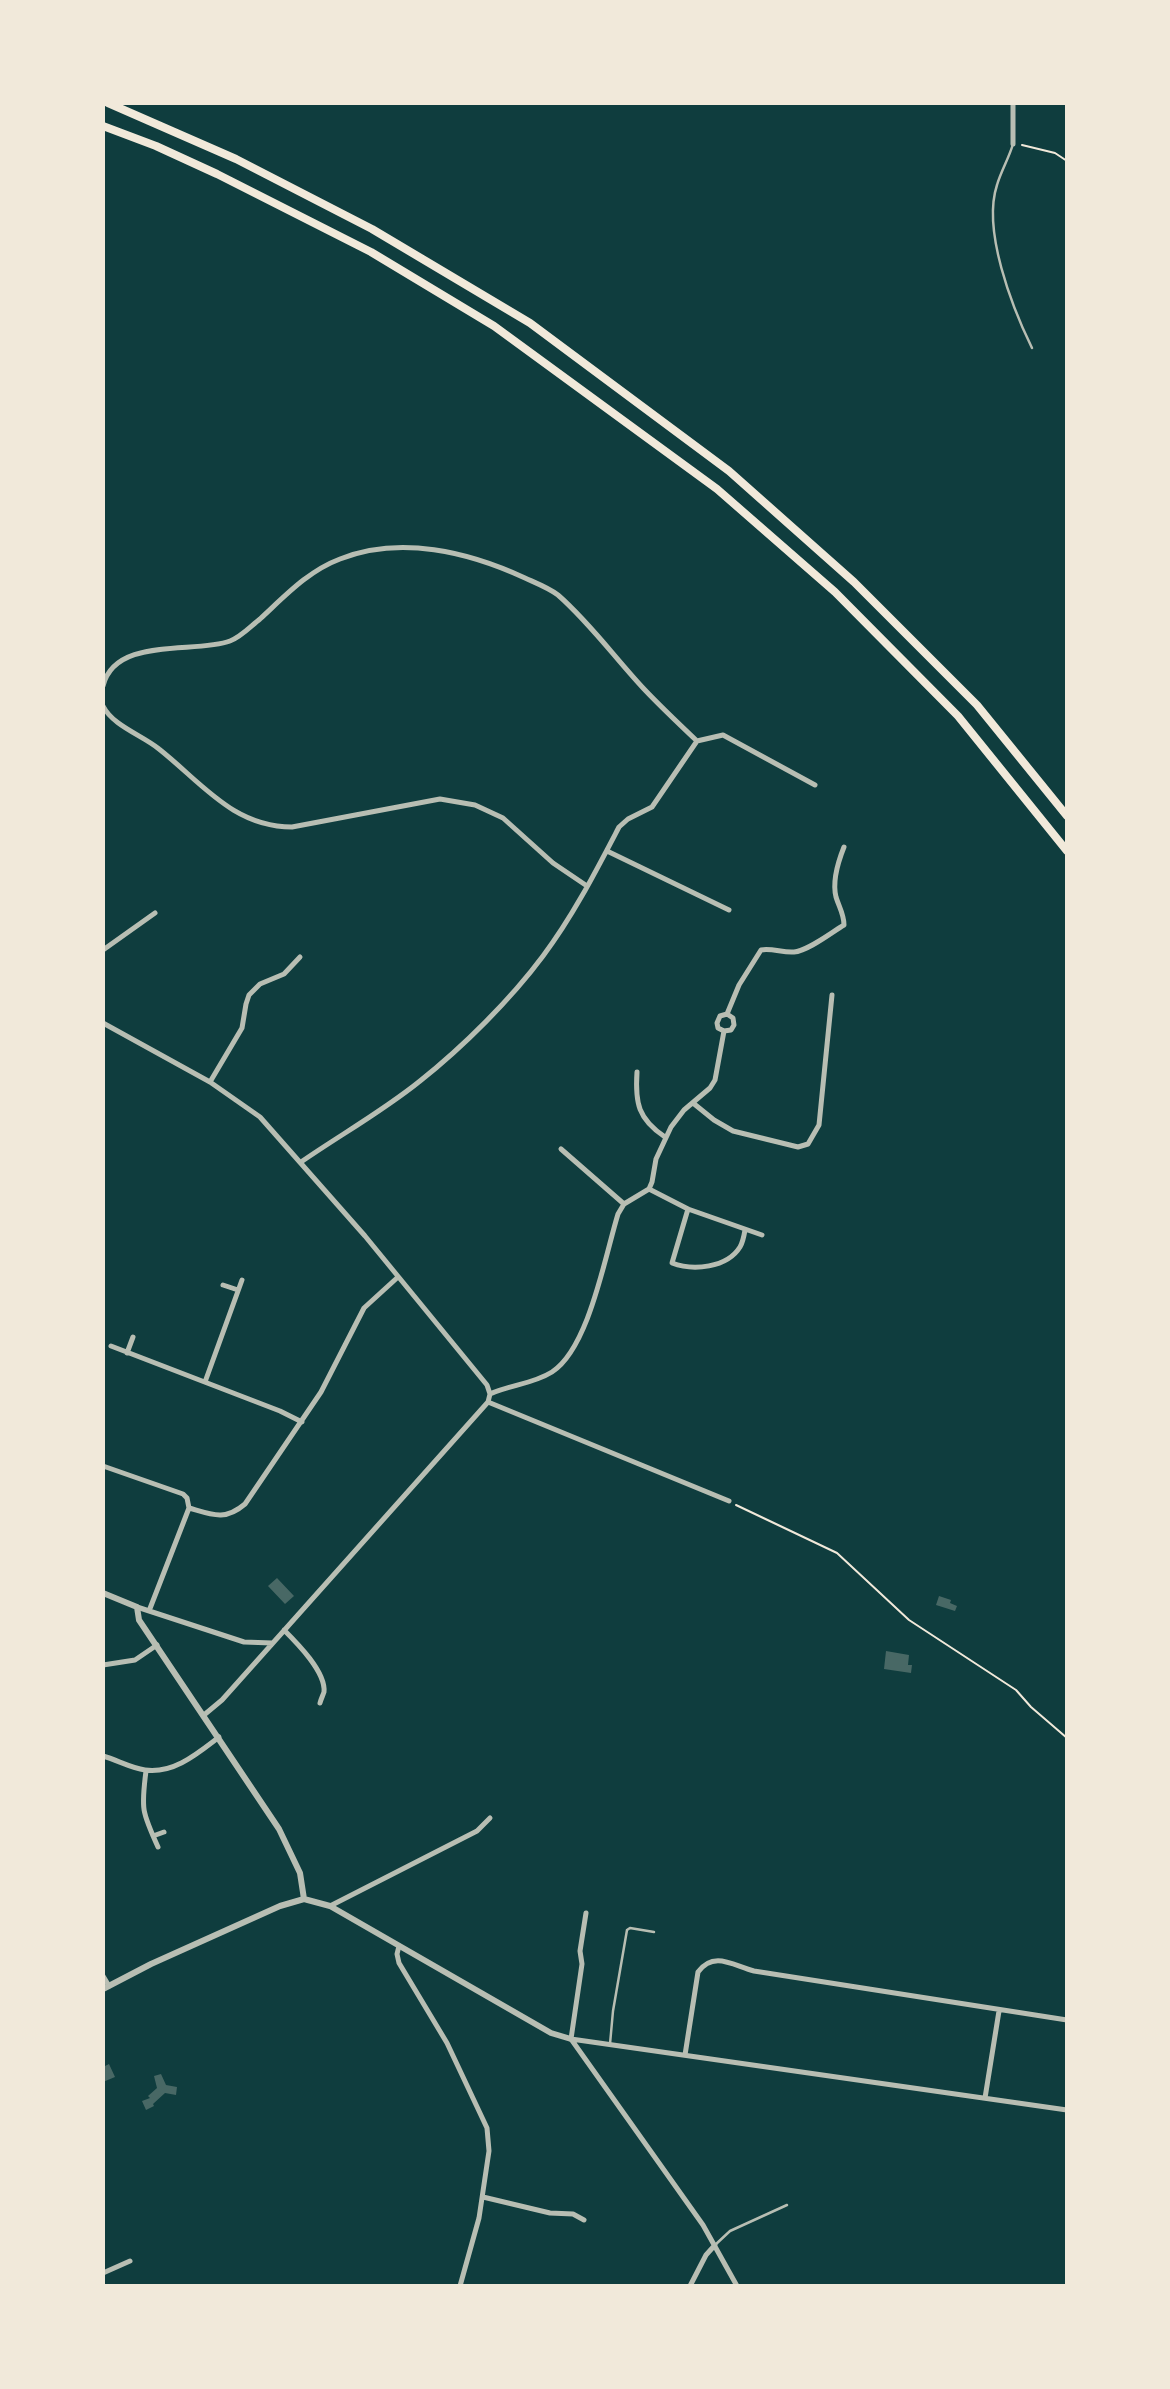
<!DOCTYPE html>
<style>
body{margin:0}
#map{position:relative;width:1170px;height:2389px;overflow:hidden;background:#0f3d3e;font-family:"Zilla Slab",serif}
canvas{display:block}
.frame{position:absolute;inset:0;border:105px solid #f1e9da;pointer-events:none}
</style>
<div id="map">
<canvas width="1170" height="2389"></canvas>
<div class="frame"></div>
</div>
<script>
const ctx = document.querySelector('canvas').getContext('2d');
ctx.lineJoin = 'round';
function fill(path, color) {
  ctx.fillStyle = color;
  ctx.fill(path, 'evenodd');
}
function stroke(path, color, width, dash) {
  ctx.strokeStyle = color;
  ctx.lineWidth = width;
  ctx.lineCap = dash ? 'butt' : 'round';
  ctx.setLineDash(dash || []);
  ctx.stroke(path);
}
fill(new Path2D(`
 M277,1578L294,1596L285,1604L268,1586Z
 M939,1596L951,1600L950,1603L957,1606L955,1611L936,1605Z
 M886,1651L909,1655L908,1665H912L911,1673L884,1669Z
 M109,2064L115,2077L103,2082V2067Z
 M161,2074L166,2085L177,2087L176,2095L165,2093L153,2104L154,2106L146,2110L142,2101L150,2098L148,2096L157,2088L154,2076Z`), '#486865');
stroke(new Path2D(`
 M1022,145L1055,153L1067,161
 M736,1505L837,1553L909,1620L1016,1690L1031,1707L1067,1738`), '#f1e9da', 2);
stroke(new Path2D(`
 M1013,144C1009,158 1001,171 997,185C982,230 1012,307 1032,348
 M610,2044L613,2011L627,1930L630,1928L654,1932
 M715,2245L730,2231L787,2205`), '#b8beb3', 2.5);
stroke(new Path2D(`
 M1013,144V103
 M103,686C115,636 195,654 230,641C241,637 251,626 260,619C285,596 308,571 340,559C400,535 469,552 525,578C536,583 549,588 558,595C590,623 615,658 644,689C661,707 679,724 697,741
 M103,706C113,726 142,735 159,749C201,782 233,827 292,827L440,799L475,805L503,818L553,863L587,886
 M697,741L723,735L815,785
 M607,851L729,910
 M103,950L155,913
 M727,1014L739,985L761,950C772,948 783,953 794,952C808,951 832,932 844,925C844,914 839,907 836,897C832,881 838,862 844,847
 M103,1023L210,1082L260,1117L365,1236L487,1385L490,1394
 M637,1072C635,1103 638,1119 665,1137
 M210,1082L242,1028L246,1004L249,995L260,984L284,974L300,957
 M693,1103L714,1120L733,1131L798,1147L808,1144L819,1125L832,995
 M561,1149L624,1204
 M301,1162C340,1135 383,1111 420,1081C463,1047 511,999 543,956C573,916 596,871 619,827L628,819L652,807L697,741
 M649,1189L688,1209L762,1235
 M688,1209L672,1263C693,1271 727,1268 740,1247C743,1242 744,1236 745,1230
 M223,1285L238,1290
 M111,1346L280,1411L302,1422
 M127,1353L133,1337
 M205,1382L242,1280
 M490,1394C510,1385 533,1384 552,1372C589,1348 605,1256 618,1214L624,1204L649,1189L652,1182L656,1159L671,1127L684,1110L710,1088L715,1080L724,1031L718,1028L717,1023L720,1016L727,1014L733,1018L734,1025L731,1030L724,1031
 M488,1402L729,1501
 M103,1466L183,1494L187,1498L189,1508L149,1611
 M189,1508C213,1515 225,1521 245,1504L321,1392L364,1308L398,1277
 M137,1607L244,1642L272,1643
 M284,1630C297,1643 326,1672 324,1692C323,1695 321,1699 320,1703
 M103,1665L135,1660L157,1645
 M204,1715L222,1700L488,1402L490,1394
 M103,1756C117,1760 131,1768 145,1770C174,1774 198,1753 219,1737
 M146,1771C141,1809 142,1812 158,1847
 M153,1836L164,1832
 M330,1906L477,1831L490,1818
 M399,1946L397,1954L399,1963L447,2043L487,2128L489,2151L479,2218L460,2286
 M103,1976L109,1986
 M571,2039L1067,2110
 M571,2039L703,2225L737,2286
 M571,2039L582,1964L580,1951L586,1913
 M685,2055L698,1972C714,1950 734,1966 754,1971L1067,2020
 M985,2098L999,2011
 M483,2197L550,2213L573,2214L584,2220
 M103,2273L130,2261
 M690,2286L706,2255L715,2245`), '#b8beb3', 5);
stroke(new Path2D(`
 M103,1593L137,1607L139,1620L279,1829L300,1873L304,1899
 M103,1989L151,1964L280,1906L304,1899L330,1906L551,2033L571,2039`), '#b8beb3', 6);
stroke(new Path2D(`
 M108,103L236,159L372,229L530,323L729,471L854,582L977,705L1067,816
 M103,126L156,146L217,174L371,252L494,326L717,489L835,592L958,716L1067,851`), '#f1e9da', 8);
</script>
